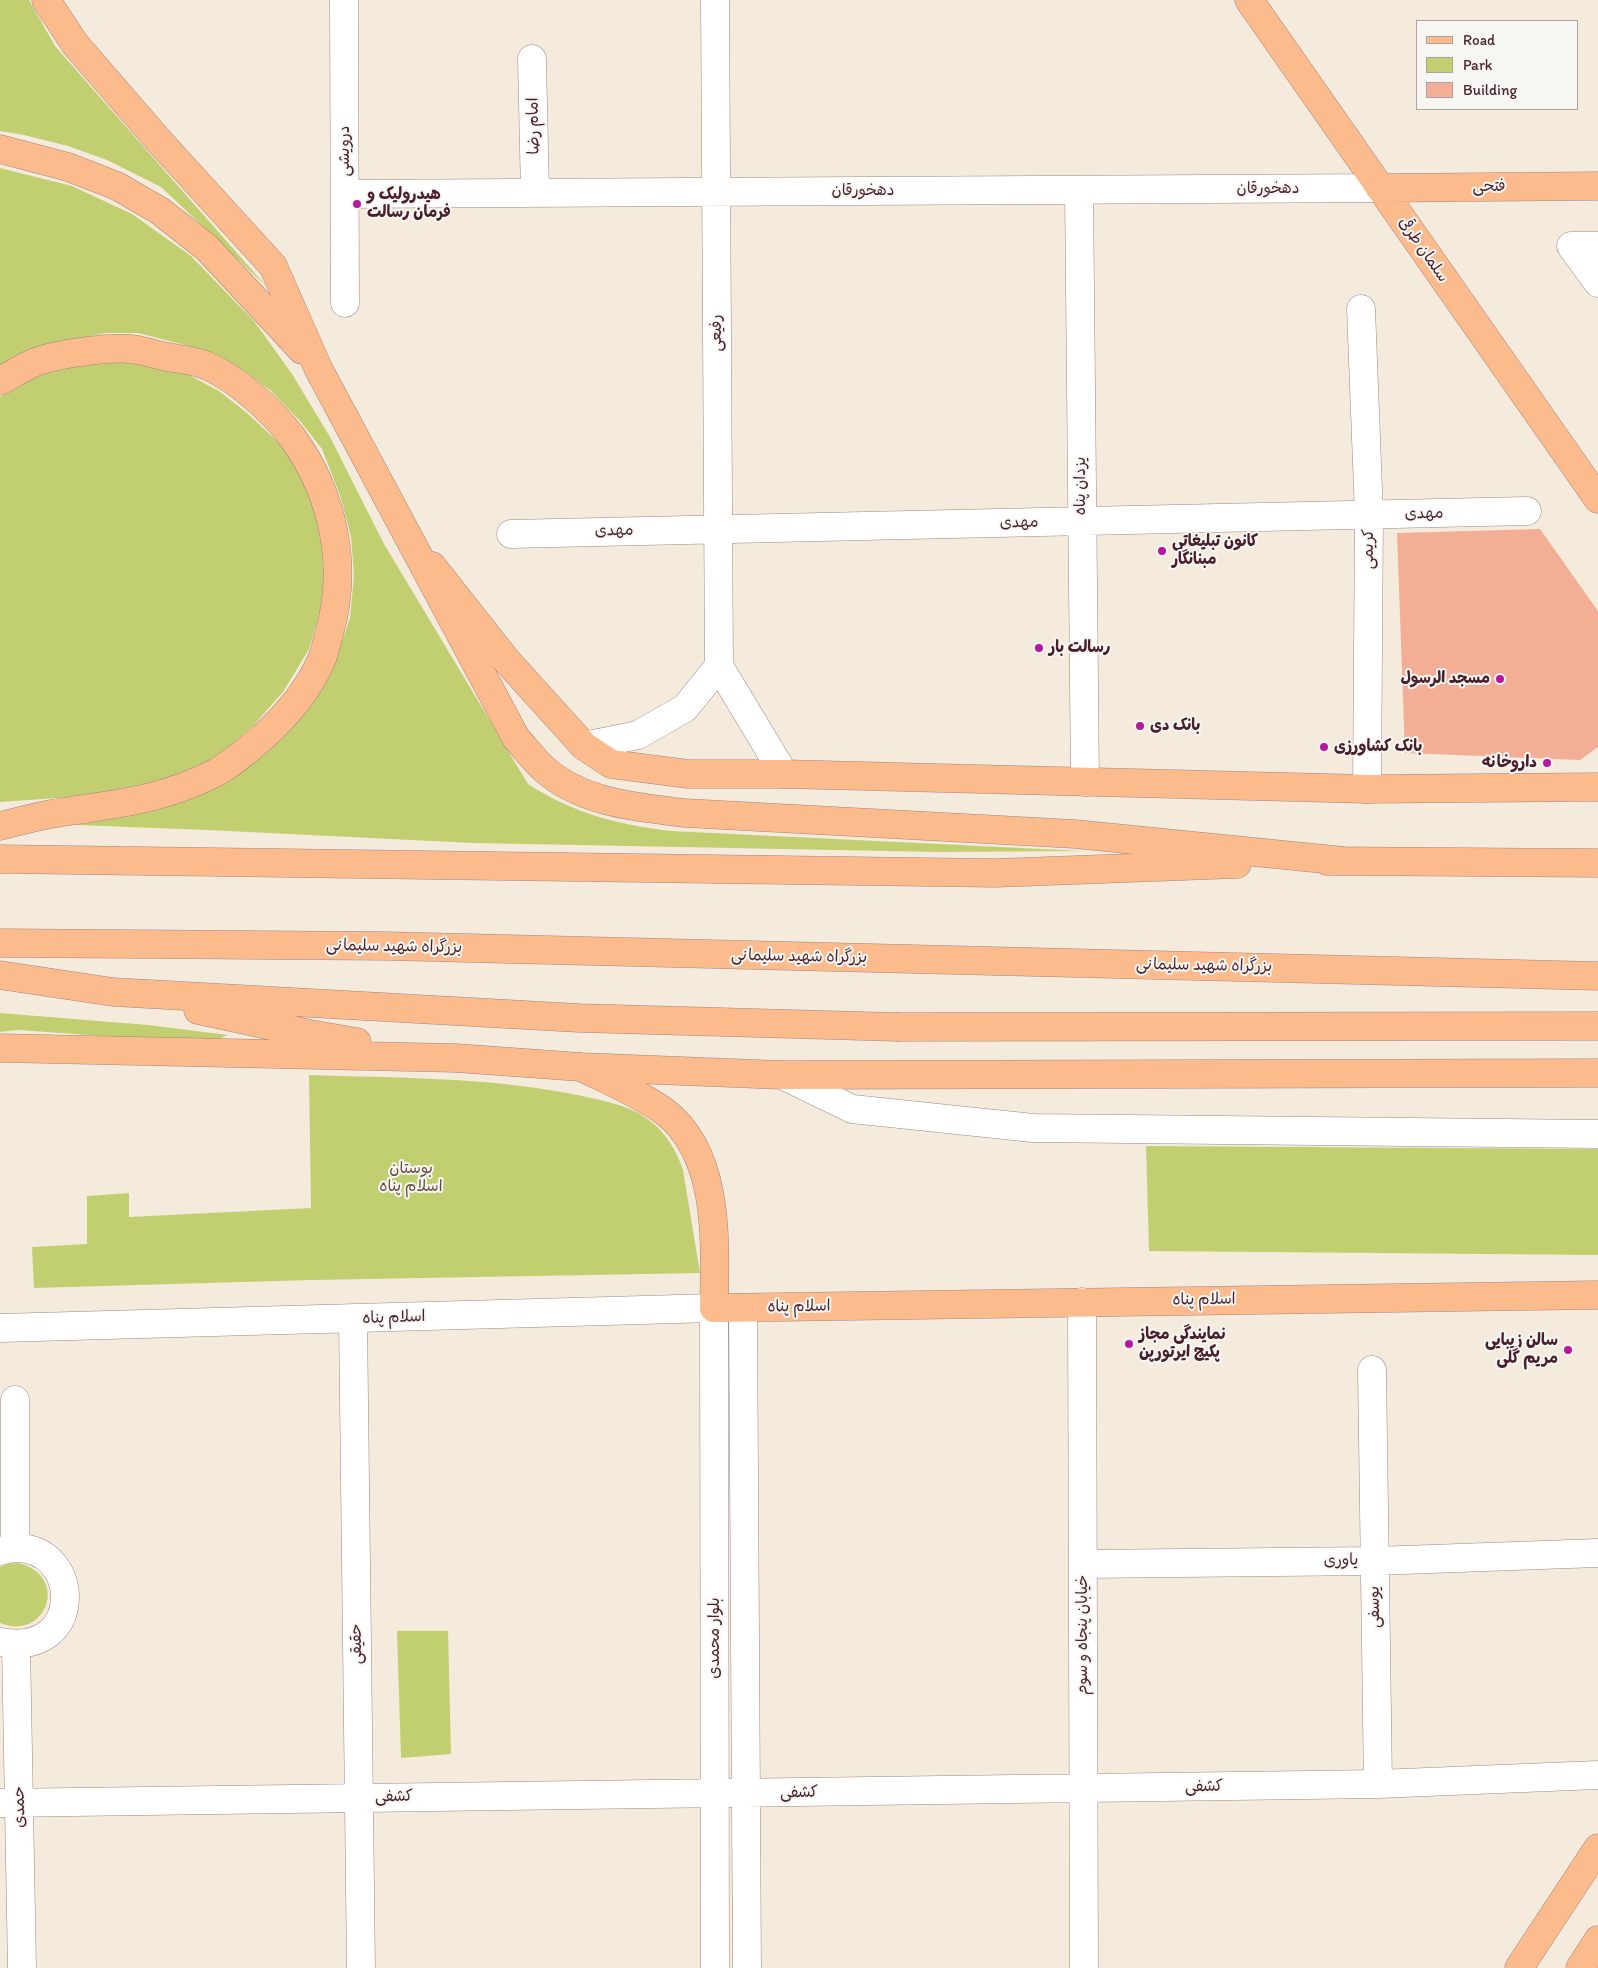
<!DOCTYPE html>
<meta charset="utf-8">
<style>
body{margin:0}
#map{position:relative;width:1598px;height:1968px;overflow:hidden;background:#f5ebdc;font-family:Itim,sans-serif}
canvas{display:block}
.legend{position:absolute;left:1416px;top:20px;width:162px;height:90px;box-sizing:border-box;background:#f6f6f2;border:1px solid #b1a0a2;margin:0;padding:6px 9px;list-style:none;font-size:15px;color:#4a1f2b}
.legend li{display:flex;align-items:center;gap:10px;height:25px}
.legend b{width:25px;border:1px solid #b1a0a2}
</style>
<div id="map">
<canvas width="1598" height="1968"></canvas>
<ul class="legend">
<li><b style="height:6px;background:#fbbb8d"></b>Road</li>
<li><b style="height:14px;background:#c2cf71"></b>Park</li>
<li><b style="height:14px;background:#f2af95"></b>Building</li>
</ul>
</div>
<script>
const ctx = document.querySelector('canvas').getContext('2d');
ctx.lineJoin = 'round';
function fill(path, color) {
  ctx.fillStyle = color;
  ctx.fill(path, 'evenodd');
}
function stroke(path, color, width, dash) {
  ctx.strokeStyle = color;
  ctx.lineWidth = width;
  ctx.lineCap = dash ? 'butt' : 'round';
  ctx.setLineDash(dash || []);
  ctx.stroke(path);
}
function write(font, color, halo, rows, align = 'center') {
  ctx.font = font + ' Itim,"Playpen Sans Arabic",sans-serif';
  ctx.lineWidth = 4;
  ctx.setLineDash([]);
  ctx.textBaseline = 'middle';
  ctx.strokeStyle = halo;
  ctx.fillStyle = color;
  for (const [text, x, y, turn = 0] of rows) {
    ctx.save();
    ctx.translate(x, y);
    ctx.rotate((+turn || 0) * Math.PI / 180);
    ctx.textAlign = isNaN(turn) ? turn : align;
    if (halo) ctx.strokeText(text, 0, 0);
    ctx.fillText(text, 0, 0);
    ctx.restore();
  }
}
fill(new Path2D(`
 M0,0H29L55,46L266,286L161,187L107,160L68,146L24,135L0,131Z
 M0,168L72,186L132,214L191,256L254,321L292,374L330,437L384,544L528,784C575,814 616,824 671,831L1083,851L938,852L473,843L207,830L50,824L259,756L290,730L309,703L337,655L350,618L354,575L351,537L341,498L322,449L300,421L270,390L238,367L185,345L138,333H106L75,339L28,352L0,367Z
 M136,359L187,374L219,391L247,413L277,441L304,477L322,538L324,598L309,649L283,692L253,726L217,757L164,780L86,796L0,802V397L39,375L82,365Z
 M0,1013L148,1025L228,1035L211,1042H187L18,1030L0,1032Z
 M309,1075C395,1078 482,1077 567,1093C591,1098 618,1102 640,1114C662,1127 675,1146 683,1170L700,1273L312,1280L34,1288L32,1247L87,1244V1196L129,1193V1217L311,1208Z
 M1146,1146L1598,1149V1255L1149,1251Z
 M18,1563C71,1576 46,1642 0,1623V1567L8,1564Z
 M397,1631H448L451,1754L401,1758Z`), '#c2cf71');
fill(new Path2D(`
 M1540,529L1598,611V747L1580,760L1405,753L1397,533Z`), '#f2af95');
const minor = new Path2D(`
 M344,0L345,303
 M715,0L719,666L784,774
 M532,59L535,193
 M1079,190L1085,782
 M345,194L1380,188
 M1598,246H1571L1598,283
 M1361,309L1369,515L1367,789
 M511,534L1527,511
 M584,746L638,735L685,708L719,666
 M782,1075L852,1109L1033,1128L1598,1134
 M1082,1302L1084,1968
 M743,1308L747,1968
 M353,1319L361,1968
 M0,1328L714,1308L715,1968
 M1372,1370L1378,1784
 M15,1548V1400
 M0,1551C5,1550 10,1548 15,1548C82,1546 86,1658 0,1642
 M1083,1564L1375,1561L1598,1553
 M16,1645L22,1968
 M0,1803L1378,1784L1598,1775`);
const major = new Path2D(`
 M1249,0L1598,499
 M1380,188L1598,186
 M432,566L507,661L584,746L611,764L688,774H784L1367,789L1598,787
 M898,1027L1598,1026
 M581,1067C607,1080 642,1095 665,1112C721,1155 715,1245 714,1308L1598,1295
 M1519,1968L1598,1848
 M1580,1968L1598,1940`);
const highway = new Path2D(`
 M46,0L75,44L159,141L273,266L318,368L516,738C525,748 534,760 544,769C582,803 637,807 685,813L1075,834L1344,861
 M0,149L68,167L117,186L160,211L207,248L302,350
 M0,381C11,375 22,368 33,363C54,354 108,347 131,349C142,350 153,354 163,356C177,359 192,360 205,365C236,378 272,410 292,437C333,493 349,566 329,634C326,643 325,653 321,661C308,690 287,715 264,736C249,749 232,764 215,773C158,802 111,804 51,814C34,817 17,822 0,826
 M0,859L995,873L1237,864
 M1327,861L1598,863
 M0,943L387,946L1598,976
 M0,975L113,992L579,1018L898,1027
 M198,1010L310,1034L357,1042
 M0,1048L456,1058L581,1067L782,1075L1598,1073`);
stroke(minor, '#a08584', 29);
stroke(major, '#a08584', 29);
stroke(highway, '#a08584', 29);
stroke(minor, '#fff', 28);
stroke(major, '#fbbb8d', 28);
stroke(highway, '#fbbb8d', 28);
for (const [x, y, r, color] of [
 [357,204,5,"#b5179e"],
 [1162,551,5,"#b5179e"],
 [1039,648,5,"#b5179e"],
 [1500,679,5,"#b5179e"],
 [1140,726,5,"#b5179e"],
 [1324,747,5,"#b5179e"],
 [1547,763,5,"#b5179e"],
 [1129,1344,5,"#b5179e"],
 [1568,1350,5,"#b5179e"]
]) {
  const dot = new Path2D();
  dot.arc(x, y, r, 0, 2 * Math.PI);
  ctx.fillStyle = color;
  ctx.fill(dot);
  stroke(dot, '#f6f6f2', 2);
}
write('16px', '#4a1f2b', '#f6f6f2', [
 ["امام رضا",534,126,-91],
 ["درویشی",345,151,-90],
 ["فتحی",1489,187,-1],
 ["دهخورقان",1268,189],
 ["دهخورقان",863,191],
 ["سلمان طرقی",1423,250,55],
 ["رفیعی",717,333,-90],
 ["یزدان پناه",1081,486,-90],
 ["مهدی",1424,514,-1],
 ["مهدی",1019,523,-1],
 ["مهدی",614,531,-1],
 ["کریمی",1369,549,-90],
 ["بزرگراه شهید سلیمانی",394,947,1],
 ["بزرگراه شهید سلیمانی",799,957,1],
 ["بزرگراه شهید سلیمانی",1204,966,1],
 ["اسلام پناه",1204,1300,-1],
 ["اسلام پناه",799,1307,-1],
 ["اسلام پناه",394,1318,-2],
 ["یاوری",1341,1561,-1],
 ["یوسفی",1375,1607,-91],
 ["خیابان پنجاه و سوم",1083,1635,-90],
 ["بلوار محمدی",715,1638,-90],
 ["حقیقی",357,1644,-91],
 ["کشفی",1204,1787,-1],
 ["کشفی",799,1793,-1],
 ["کشفی",394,1797,-1],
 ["حمدی",20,1807,-91]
]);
write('bold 16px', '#4a1f2b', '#f6f6f2', [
 ["هیدرولیک و",367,195],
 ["فرمان رسالت",367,213],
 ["کانون تبلیغاتی",1172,542],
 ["مبنانگار",1172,560],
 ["رسالت بار",1049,648],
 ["مسجد الرسول",1490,679,"right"],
 ["بانک دی",1150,726],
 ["بانک کشاورزی",1334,747],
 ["داروخانه",1537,763,"right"],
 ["نمایندگی مجاز",1139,1335],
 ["پکیج ایرتورپن",1139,1353],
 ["سالن زیبایی",1558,1341,"right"],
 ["مریم گلی",1558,1359,"right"]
], 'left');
write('16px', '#684b3c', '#f6f6f2', [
 ["بوستان",411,1169],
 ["اسلام پناه",411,1187]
]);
</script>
